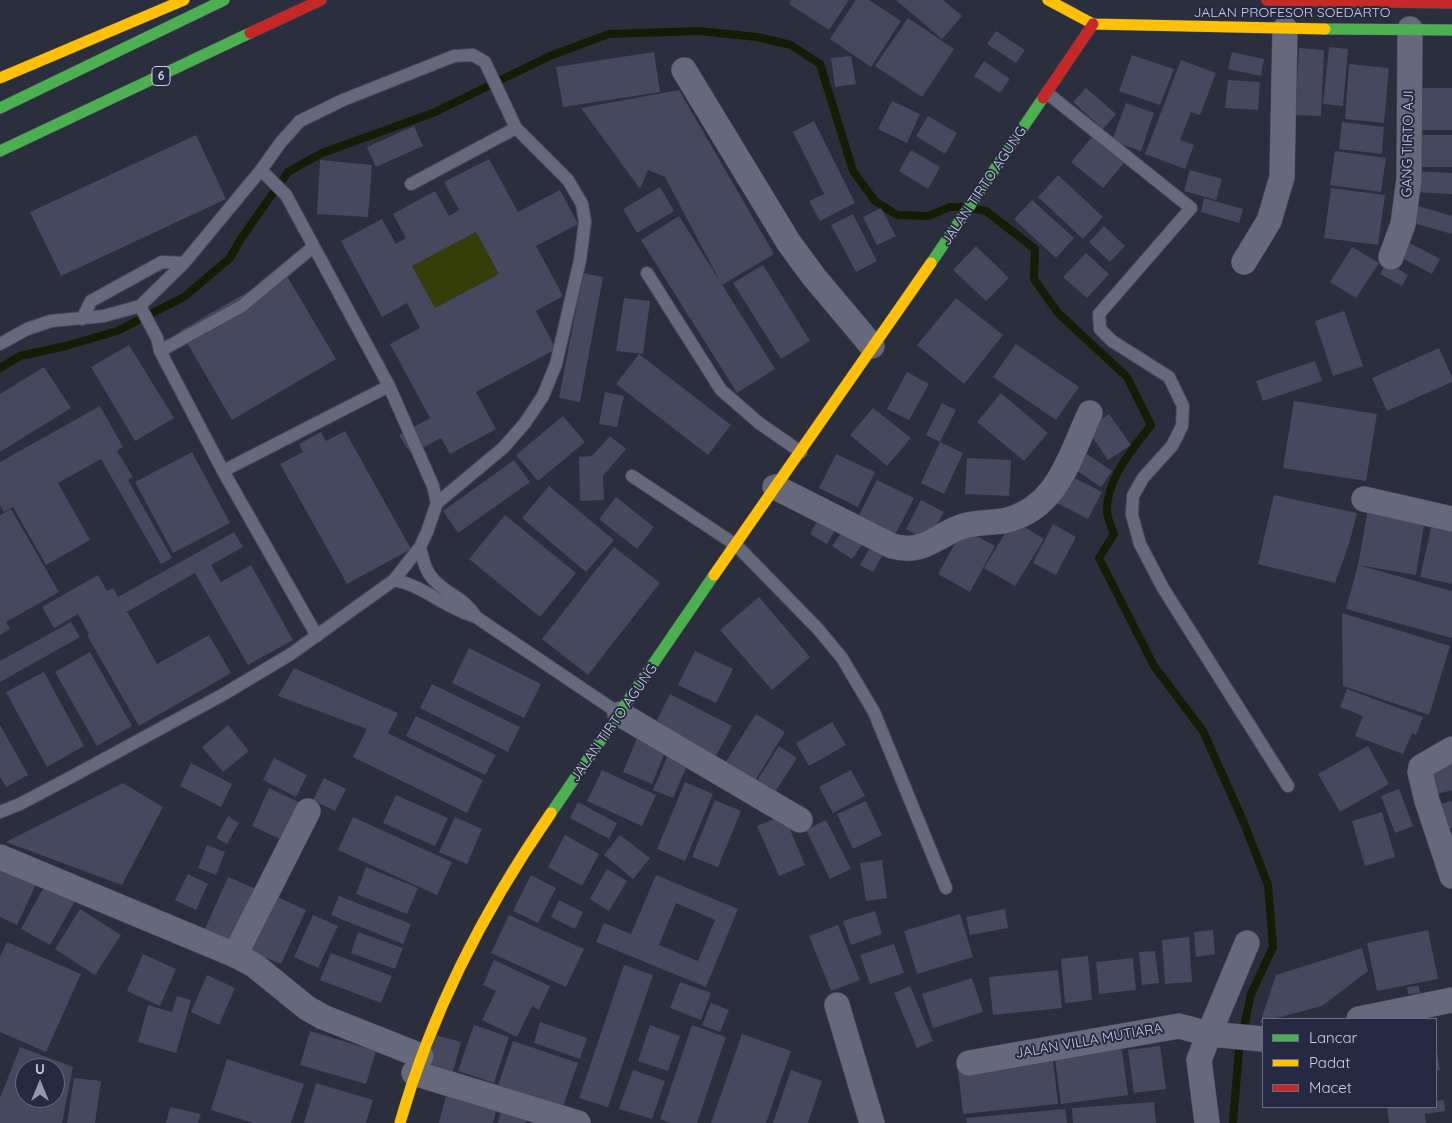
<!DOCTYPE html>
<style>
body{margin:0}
#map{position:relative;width:1452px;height:1123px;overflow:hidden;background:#2b2e3c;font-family:Quicksand,sans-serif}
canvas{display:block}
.legend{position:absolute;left:1262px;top:1018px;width:175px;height:90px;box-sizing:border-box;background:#252942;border:1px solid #686c82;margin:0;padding:6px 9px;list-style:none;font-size:15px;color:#cdd0e1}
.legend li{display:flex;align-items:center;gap:10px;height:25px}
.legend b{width:25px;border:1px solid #686c82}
.north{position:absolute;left:15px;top:1058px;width:50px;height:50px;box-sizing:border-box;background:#252942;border:1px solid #686c82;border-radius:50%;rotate:0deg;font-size:14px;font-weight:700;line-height:20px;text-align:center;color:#cdd0e1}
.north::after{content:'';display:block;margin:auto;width:18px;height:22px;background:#9497a7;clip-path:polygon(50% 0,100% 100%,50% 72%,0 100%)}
</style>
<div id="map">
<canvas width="1452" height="1123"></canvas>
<ul class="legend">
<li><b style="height:6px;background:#4caf50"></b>Lancar</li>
<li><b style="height:6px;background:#ffc107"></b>Padat</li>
<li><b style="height:6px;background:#c62828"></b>Macet</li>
</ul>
<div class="north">U</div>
</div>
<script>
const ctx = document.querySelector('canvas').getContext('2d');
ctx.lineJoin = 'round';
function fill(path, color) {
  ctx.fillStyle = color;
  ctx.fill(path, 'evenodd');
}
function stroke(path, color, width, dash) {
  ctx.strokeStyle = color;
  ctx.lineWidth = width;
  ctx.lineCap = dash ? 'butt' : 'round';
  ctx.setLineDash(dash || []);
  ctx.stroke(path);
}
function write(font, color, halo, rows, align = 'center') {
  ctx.font = font + ' Quicksand,sans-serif';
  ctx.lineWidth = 4;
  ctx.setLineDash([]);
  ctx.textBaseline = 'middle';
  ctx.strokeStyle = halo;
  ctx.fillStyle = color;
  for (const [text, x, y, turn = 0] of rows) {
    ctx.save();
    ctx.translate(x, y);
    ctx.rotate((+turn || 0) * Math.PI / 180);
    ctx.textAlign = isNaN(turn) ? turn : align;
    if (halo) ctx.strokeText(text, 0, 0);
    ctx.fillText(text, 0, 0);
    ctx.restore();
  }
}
fill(new Path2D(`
 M476,232L499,274L435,308L412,266Z`), '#353d08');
stroke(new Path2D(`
 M975,209L986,211L1035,249L1034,279L1058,313L1127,377L1151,425C1133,449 1106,479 1107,511C1107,518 1111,527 1114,534L1099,558L1154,666L1203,731L1244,823L1268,885L1273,947L1251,994L1239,1050L1233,1123
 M0,368L20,356L66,346L117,331L184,297L230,258L240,240L288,172L322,153L433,113L550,56L609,34L699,31L757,37L791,45L820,64L853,171L875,201L897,215L928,216L950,207H962`), '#161b05', 8);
fill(new Path2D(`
 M791,0H849L829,30L789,4Z
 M856,0H869L901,21L871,67L830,39Z
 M896,0H943L962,16L942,39Z
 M908,18L954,49L922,97L875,66Z
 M996,31L1025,50L1016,63L987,44Z
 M1329,47L1348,49L1343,106L1323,104Z
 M1299,48L1324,50L1321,116L1295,115Z
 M654,52L660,92L563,107L556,67Z
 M1232,52L1264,59L1261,76L1228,69Z
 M1132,55L1174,69L1160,105L1119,91Z
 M851,56L856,84L835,87L831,58Z
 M1181,60L1216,73L1200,115L1191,112L1180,140L1194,145L1185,169L1145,154Z
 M984,61L1010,79L1000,93L974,76Z
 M1349,64L1389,68L1384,123L1345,119Z
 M1228,80L1260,82L1258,110L1225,108Z
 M1086,88L1116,114L1103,129L1073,102Z
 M1414,88H1452V130H1414Z
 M679,90L774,254L722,285L665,177L648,170L640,189L581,108Z
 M892,101L920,114L907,143L878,129Z
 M1126,103L1154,113L1141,151L1112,141Z
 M928,116L957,133L945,154L916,136Z
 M814,121L855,203L820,221L809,201L824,194L793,132Z
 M1342,122L1384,127L1382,154L1339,149Z
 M414,126L423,146L376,167L367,147Z
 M196,135L226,199L61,276L30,212Z
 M1415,135H1452V167H1415Z
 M1092,137L1124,163L1103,188L1071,162Z
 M911,150L940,167L928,189L899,171Z
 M1335,151L1386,158L1381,192L1330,185Z
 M489,159L518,212L560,190L578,224L536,246L563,296L536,311L556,349L476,392L496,429L450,454L441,438L411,454L399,435L430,418L390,344L420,328L407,303L382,317L341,241L382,219L396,244L406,238L393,214L435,191L449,216L459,210L444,182ZM476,232L499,274L435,308L412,266Z
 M320,160L372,165L368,217L317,214Z
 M1190,170L1222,179L1216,200L1184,191Z
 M1414,171L1452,173V194L1413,192Z
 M1058,175L1103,217L1083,239L1038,197Z
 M660,187L674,211L637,233L623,209Z
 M1331,188L1385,195L1378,245L1324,238Z
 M1204,198L1243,209L1239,223L1201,212Z
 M1032,200L1074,238L1056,258L1014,219Z
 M1418,206L1452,216V234L1413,223Z
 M881,208L896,236L877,245L863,217Z
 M853,214L877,261L856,272L831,225Z
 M679,216L775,369L737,393L641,240Z
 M1104,226L1125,246L1110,262L1089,242Z
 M1408,242L1440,259L1432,274L1400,257Z
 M976,246L1009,278L986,301L953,270Z
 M1352,247L1379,263L1356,298L1330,282Z
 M1086,253L1109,274L1087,298L1063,277Z
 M1387,262L1408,275L1402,286L1380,274Z
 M763,265L810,341L781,359L733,283Z
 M284,271L336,359L232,420L180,331Z
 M583,273L603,277L580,402L559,398Z
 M624,298L650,301L643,354L616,351Z
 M956,298L1003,335L964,384L917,345Z
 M1344,311L1363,366L1333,376L1315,321Z
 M1016,344L1079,387L1056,420L993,377Z
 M129,345L174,418L135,441L91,367Z
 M1439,348L1452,377V382L1387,411L1372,378Z
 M639,354L731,425L708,455L616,384Z
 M1315,361L1322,381L1263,401L1256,381Z
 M44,367L71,408L0,452V394Z
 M907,372L929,384L909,420L887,409Z
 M605,392L624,396L617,427L599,424Z
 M1001,393L1048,433L1024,461L977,422Z
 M1294,401L1377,414L1366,481L1283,468Z
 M942,403L956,410L940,442L926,435Z
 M100,406L123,447L117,451L133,477L128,480L172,558L161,564L101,459L58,483L90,540L46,565L13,507L4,512L0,505V462Z
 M873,408L911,438L887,466L850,435Z
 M1109,414L1131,445L1108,460L1087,429Z
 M563,416L585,442L538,481L516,455Z
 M345,431L411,549L347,584L280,464L303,452L299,444L321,432L326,441Z
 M610,436L626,449L603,476L604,500L580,501L579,457L592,456Z
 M940,442L963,453L944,494L921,483Z
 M192,452L230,523L173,553L135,482Z
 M836,454L875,472L858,507L819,488Z
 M1087,454L1112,471L1101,487L1076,470Z
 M967,458L1011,460L1009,496L965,494Z
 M514,460L530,482L458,533L443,511Z
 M1070,476L1102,492L1088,519L1057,503Z
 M877,480L914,498L895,535L858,517Z
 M549,486L614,540L586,572L522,518Z
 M1274,495L1357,513L1349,544L1335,583L1258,564Z
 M616,497L654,527L637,549L599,519Z
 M921,500L944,512L928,541L906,529Z
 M11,509L59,592L6,622L10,629L0,635V515Z
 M1368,509L1425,519L1416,575L1358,565Z
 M505,515L576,573L540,617L469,559Z
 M820,517L837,527L827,544L810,534Z
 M1013,520L1044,539L1015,586L984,568Z
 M1053,524L1076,537L1056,575L1033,563Z
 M1432,524L1452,528V584L1420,577Z
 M844,529L864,542L852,559L832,546Z
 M963,529L995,546L970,592L938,574Z
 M234,532L243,547L211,565L221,582L251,565L293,640L248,665L195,573L125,613H128L157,664L209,635L231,673L139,726L87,635L89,634L78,614L54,628L42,607L98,575L107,591L113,588L118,597Z
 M872,544L885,551L873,572L860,565Z
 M614,547L660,583L588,675L542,639Z
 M1358,565L1452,591V638L1346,609Z
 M759,597L810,657L772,690L720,630Z
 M1342,613L1450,646L1429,715L1343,686Z
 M71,622L80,637L0,682V661Z
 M469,648L541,684L524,718L452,683Z
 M695,651L733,669L716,703L678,685Z
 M90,652L132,726L97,746L55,672Z
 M294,668L398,713L388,733L483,780L467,813L353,757L367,729L278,696Z
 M44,672L84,746L47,767L6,692Z
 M432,684L520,727L508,752L420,708Z
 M1347,689L1423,717L1416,735L1412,733L1403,754L1355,736L1363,716L1340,707Z
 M670,694L732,726L716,756L655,724Z
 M756,714L785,732L751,787L722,768Z
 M416,716L496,755L485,775L406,736Z
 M832,722L846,745L809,766L796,743Z
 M0,725L28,775L6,787L0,777Z
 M228,725L249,751L223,772L202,747Z
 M637,738L666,749L652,784L623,772Z
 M779,746L797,758L773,795L755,784Z
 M1368,746L1389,784L1340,812L1318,774Z
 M668,755L688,763L673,798L653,790Z
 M274,758L307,775L296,797L263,780Z
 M1452,759V790L1434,795L1427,766Z
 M191,763L232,784L221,807L180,786Z
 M602,770L656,795L642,826L587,801Z
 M851,770L865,796L833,813L819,787Z
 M324,778L346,789L335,811L313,800Z
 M685,782L713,794L685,861L657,849Z
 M123,783L163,807L122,885L6,842Z
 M269,788L303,804L286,842L252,826Z
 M1399,789L1413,826L1395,833L1381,796Z
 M396,795L448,818L435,846L383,823Z
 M715,800L741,811L718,867L692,857Z
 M866,801L882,835L853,849L837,814Z
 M1452,801V828L1448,829L1440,804Z
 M578,802L617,823L609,839L570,818Z
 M1382,812L1395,857L1365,866L1352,821Z
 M784,815L805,865L779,876L757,826Z
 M228,816L239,823L227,844L216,838Z
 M353,817L452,862L437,895L338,850Z
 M455,817L482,829L467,864L439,852Z
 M826,820L851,869L830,879L806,830Z
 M565,835L599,854L582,886L548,867Z
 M620,835L650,858L633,879L604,855Z
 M207,845L225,852L216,875L198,868Z
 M0,859L39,878L17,925L0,917Z
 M882,860L887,898L866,901L860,863Z
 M366,867L418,888L407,914L356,894Z
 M607,869L627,881L609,911L590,899Z
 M188,874L208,884L196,910L175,900Z
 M531,875L556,888L538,923L513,911Z
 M656,875L738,909L706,987L596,942L604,923L631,934ZM676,903L715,920L698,961L659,945Z
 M228,877L259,890L235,945L204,931Z
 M45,885L75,901L50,945L21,929Z
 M275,896L306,910L281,964L250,951Z
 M339,896L411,924L403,944L331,915Z
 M559,900L583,912L575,929L551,917Z
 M80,909L121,935L95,975L55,949Z
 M1005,909L1008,928L970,935L966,917Z
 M875,911L882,934L851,945L843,921Z
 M960,914L973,957L917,974L904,931Z
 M313,915L338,926L318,968L294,957Z
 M509,915L584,949L566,987L491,953Z
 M838,925L860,980L831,991L809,936Z
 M1213,930L1215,954L1196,957L1194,932Z
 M1428,930L1438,979L1377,991L1367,943Z
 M358,932L403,948L395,969L351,953Z
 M1189,937L1192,982L1165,984L1162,940Z
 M7,942L81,974L46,1052L0,1032V957Z
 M894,944L904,973L870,984L860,955Z
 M1362,948L1368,971L1322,1006L1273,1019H1263V1022L1260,1023L1276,975Z
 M1155,951L1159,983L1142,985L1139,952Z
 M331,953L392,976L381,1003L320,980Z
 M143,954L176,969L160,1006L127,991Z
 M1088,956L1092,1000L1065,1003L1061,959Z
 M1133,958L1136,990L1099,994L1096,962Z
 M494,960L550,986L539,1010L532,1006L517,1037L482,1020L496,991L483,985Z
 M624,965L653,975L608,1107L579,1098Z
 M1058,970L1062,1008L993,1015L989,977Z
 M207,975L235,988L219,1025L191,1012Z
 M972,978L983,1012L933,1028L922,994Z
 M680,982L711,993L701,1020L670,1008Z
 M910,986L933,1041L917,1048L894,993Z
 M1419,986L1420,993L1408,994L1407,987Z
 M177,996L191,1000L176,1053L138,1042L148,1005L172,1012Z
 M711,1003L729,1010L720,1032L702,1025Z
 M540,1022L587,1038L580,1059L534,1043Z
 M474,1025L509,1037L494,1083L458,1071Z
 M650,1025L680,1036L668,1071L638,1061Z
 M692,1025L726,1037L697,1123H671L660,1119Z
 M310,1031L376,1051L366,1084L300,1065Z
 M742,1034L791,1051L766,1123H711Z
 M435,1035L461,1042L453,1072L427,1065Z
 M513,1041L578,1063L562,1110L497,1088Z
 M1121,1043L1128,1095L1061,1104L1054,1052Z
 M1436,1045L1440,1070L1436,1071Z
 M1160,1046L1166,1089L1134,1093L1128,1050Z
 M20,1047L73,1067L62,1123H0V1098ZM25,1068H55V1098H25Z
 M227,1059L304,1084L291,1123H253L211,1110Z
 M1053,1060L1058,1104L963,1114L958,1070Z
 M633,1070L665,1081L652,1119L619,1109Z
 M791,1070L822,1081L808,1123H773Z
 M74,1078L101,1081L95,1123H67Z
 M316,1083L373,1100L366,1123H304Z
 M447,1092L498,1104L493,1123H439Z
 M1444,1100L1445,1111L1425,1114L1426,1123H1389L1387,1107H1436V1101Z
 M1154,1102L1156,1123H1073L1072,1108Z
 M170,1107L201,1114L198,1123H166Z
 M502,1107L529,1113L526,1123H498Z
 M1065,1109L1067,1123H967L966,1118Z`), '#46485e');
const lane = new Path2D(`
 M1047,93L1191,208L1099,314L1100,329L1112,341L1169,377L1183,406L1182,426L1172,446L1143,478L1133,496L1132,515L1140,544L1163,588L1288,786
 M411,184L516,128
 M647,273L721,390L759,423L801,452
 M140,306L157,338L160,351L223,471L317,636
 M82,319L91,301L162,262L184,263
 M0,344L27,329L51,321L104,316L140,306L184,263L261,170L281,142L300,121L343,100L454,56L473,55L485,62L516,128L568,180L582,204L585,222L580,260L556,364L543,396L525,423L503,448L437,503
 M160,351L242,306L313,247
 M223,471L389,386
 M632,476L736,545L818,629L842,658L874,712L946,888
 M420,547C423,559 425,571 434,580C449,596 463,596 476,617
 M394,580C425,586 446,609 476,617L620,714
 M0,812L20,804L73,776L224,694L291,654L394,580L420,547L427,532L437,503L433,486L389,386L286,195L261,170`);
const street = new Path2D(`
 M684,70L789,243L814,277L872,346
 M1391,257L1403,224L1409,179L1410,29
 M1244,262L1269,221L1282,177L1285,29
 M775,487L892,546C922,554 932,539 958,528C974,521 991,524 1007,520C1058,507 1070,456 1090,413
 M1364,499L1452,519
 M620,714L800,820
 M1452,749L1421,767L1420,772L1427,801L1452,876
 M0,857L235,955L254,965L307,1008L323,1017L421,1056
 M235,955L308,811
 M837,1005L872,1123
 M1359,1019L1452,1000
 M969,1063L1179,1026L1209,1034L1247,943
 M414,1073L578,1123
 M1207,1123L1199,1060L1209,1034L1263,1039`);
const fast = new Path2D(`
 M1325,29L1452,30
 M0,108L224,0
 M0,151L250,33
 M931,263L1043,98
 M551,813L714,575`);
const slow = new Path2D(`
 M1048,0L1093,24L1325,29
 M0,78L184,0
 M714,575L931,263
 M400,1123C431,1013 486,907 551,813`);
const jam = new Path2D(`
 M1267,0L1452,3
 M250,33L321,0
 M1043,98L1093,24`);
stroke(lane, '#474955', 14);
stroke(street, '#474955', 26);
stroke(fast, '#474955', 12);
stroke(slow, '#474955', 12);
stroke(jam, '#474955', 12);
stroke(lane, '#66697b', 12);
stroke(street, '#66697b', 25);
stroke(fast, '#4caf50', 11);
stroke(slow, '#ffc107', 11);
stroke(jam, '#c62828', 11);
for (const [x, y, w] of [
 [161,76,18]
]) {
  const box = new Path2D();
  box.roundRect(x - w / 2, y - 9.5, w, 19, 4);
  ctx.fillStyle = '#252942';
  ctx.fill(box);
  stroke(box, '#cdd0e1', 1);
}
write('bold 12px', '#cdd0e1', null, [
 ["6",161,76]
]);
write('14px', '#cdd0e1', '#252942', [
 ["JALAN PROFESOR SOEDARTO",1292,13],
 ["GANG TIRTO AJI",1408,144,-89],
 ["JALAN TIRTO AGUNG",984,186,-56],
 ["JALAN TIRTO AGUNG",614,723,-55],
 ["JALAN VILLA MUTIARA",1089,1041,-10]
]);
</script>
